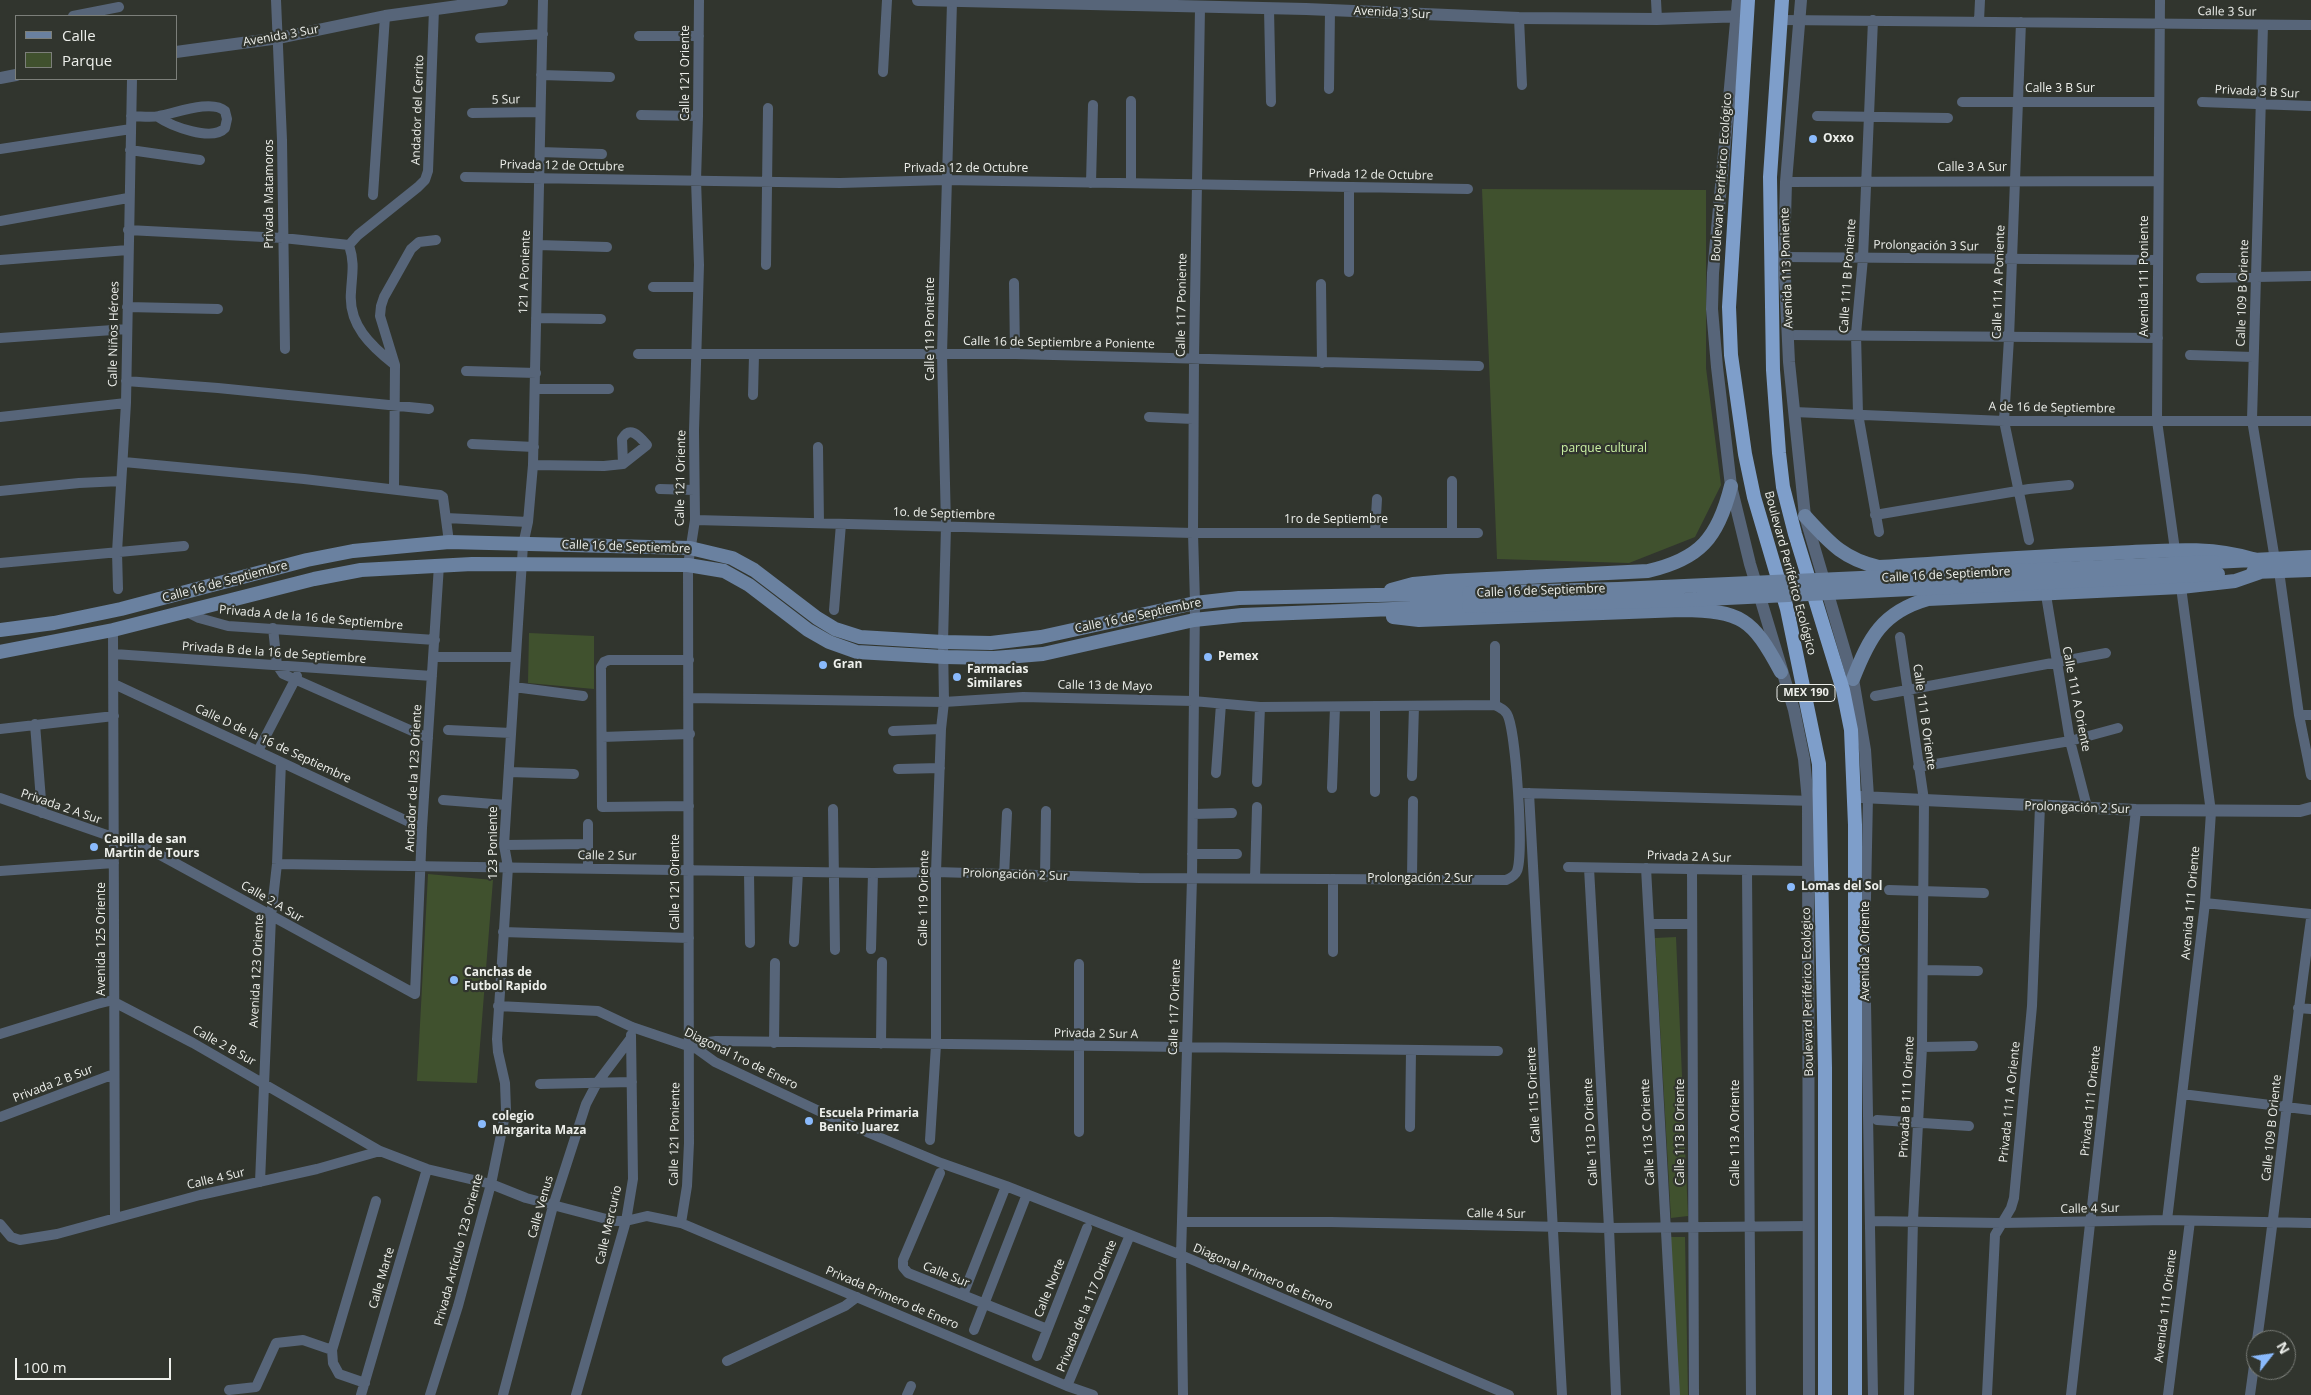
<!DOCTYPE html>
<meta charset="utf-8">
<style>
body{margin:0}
#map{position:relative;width:2311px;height:1395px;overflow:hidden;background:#31352e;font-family:"Open Sans",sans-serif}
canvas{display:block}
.legend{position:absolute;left:15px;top:15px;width:162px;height:65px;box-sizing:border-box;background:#31352e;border:1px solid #7c7f7a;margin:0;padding:6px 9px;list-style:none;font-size:15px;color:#edefeb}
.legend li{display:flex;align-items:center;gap:10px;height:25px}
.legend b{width:25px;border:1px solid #7c7f7a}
.north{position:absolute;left:2246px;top:1330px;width:50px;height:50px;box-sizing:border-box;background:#31352e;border:1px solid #7c7f7a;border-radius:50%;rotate:60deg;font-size:14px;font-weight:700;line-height:20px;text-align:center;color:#edefeb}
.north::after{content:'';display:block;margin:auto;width:18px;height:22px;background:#8abafc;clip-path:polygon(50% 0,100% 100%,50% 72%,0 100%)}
.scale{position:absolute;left:15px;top:1358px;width:156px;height:22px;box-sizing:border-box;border:2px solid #edefeb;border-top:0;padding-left:6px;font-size:15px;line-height:18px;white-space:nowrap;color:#edefeb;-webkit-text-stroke:4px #31352e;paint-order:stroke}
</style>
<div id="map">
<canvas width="2311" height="1395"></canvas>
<ul class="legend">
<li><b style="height:6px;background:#6a81a0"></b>Calle</li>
<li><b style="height:14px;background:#40512e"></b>Parque</li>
</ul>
<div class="north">N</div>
<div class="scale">100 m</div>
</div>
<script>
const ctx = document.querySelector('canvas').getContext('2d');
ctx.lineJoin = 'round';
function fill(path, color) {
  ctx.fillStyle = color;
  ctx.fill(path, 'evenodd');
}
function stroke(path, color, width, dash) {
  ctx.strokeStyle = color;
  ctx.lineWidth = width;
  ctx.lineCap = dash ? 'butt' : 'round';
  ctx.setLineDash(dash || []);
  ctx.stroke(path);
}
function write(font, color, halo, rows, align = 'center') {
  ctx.font = font + ' "Open Sans",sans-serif';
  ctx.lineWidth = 4.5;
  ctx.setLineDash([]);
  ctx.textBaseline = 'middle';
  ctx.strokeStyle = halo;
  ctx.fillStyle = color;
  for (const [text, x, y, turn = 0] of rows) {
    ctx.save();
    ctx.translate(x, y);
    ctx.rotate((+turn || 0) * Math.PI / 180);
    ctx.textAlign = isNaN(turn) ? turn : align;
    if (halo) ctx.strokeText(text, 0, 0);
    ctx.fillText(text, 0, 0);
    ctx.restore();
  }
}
fill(new Path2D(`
 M1482,189L1706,190V368L1721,485L1695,537L1629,563L1497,559Z
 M529,633L594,636V689L528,683Z
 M428,874L493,880L477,1083L417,1081Z
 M1676,937L1688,1216L1671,1218L1655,938Z
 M1670,1237H1685L1688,1395H1678Z`), '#40512e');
stroke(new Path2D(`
 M276,0L282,140L285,349
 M1656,0L1657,19
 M2160,0L2157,421L2175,550
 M1269,9L1271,102
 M73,16L119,7
 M1519,18L1522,85
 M1782,20L2311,25
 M1873,20L1863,258L1856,334L1858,414L1879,532
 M1979,21L1980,0
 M2021,22L2009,338L2004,421L2029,540
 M2263,25L2252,420L2275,560
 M639,36H699
 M480,38L543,34
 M883,72L887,0
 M541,75L610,77
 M1329,89L1330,10
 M1131,101V183
 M1962,102H2159
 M2202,102L2311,106
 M472,113L540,112
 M641,115L698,116
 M131,116C140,116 151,118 159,116C176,113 212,99 225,111L227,119L225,128C212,142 171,126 158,117
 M1817,116L1948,118
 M0,149L131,129
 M130,150L200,160
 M540,152L602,154
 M465,177L840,183L945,180L1468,189
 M1786,182L2158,181
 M1091,183L1093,105
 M373,195L385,16
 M0,221L128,198
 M128,230L283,238L349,245
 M538,245L607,247
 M1784,257L2158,260
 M0,260L128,250
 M766,265L768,108
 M1349,272V188
 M2201,278L2311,276
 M1014,283L1015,354
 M1321,284L1322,363
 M653,287H698
 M127,307L218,309
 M536,318L601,319
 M1789,335L2158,338
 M0,338L127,329
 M638,354H1015L1479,366
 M2190,355L2253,357
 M395,365C371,346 348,325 351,292C352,273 355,264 349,245L358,235L418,187L425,180L428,171L434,9
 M466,371L536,373
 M126,381L218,388L429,409
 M535,389H609
 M753,395L754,355
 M1794,412L2004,421H2311
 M0,417L126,403
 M1149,417L1193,419
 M472,444L534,447
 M818,447L819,523
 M124,462L304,479L440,495L443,497L449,542
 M533,465L604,466L623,464L647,445C639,436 630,425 622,439L623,464
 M1452,481V533
 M394,488L395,365L380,316L381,306L384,297L411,249L419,242L436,240
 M660,489L694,490
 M0,491L79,483L121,481
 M1875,515L2029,489L2069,485
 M446,518L528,522
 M695,520L1193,533H1478
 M1375,533L1377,499
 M0,563L184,546
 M2279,571L2299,715L2311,775
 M118,589L117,552L126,403L132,79
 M2046,595L2070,741L2087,807
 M834,610L841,524
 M187,612L199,618L228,626L435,640
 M273,628L277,665L283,674L428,738
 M113,630L115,1218
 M1900,637L1924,800L1922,1047L1913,1220L1909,1395
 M1495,646V705
 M114,654L432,676
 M434,657H516
 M689,660H609L604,662L601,667L602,807L689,806
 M114,684L422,828
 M514,687L583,696
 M1875,696L2106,653
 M1375,707V792
 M2299,715H2311
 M35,724L42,813
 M0,729L114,716
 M448,730L511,733
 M893,731L941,729
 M602,737L690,734
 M258,751L297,676
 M1918,767L2070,741L2118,728
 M898,769L940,768
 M509,772L574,774
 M1216,773L1221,704
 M1412,776L1414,706
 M1257,782L1260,707
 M1332,788L1335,707
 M1524,793L1814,801
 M1529,793L1562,1395
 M1868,797L1865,947L1873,1395
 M0,798L153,851L415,994L422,828L439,565
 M443,800L506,805
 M833,809L835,950
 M1193,814L1232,813
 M588,824V867
 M504,845L588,844
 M1192,854H1237
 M277,864L873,873L936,872L1139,878L1506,880C1511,878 1515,876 1517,871C1524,854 1516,729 1507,714C1504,709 1500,708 1495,705L1260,707L1193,701L1023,697L944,702L690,698
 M1568,867L1809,871
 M1589,868L1609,1228L1616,1395
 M1646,868L1675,1395
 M1692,869L1694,1395
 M0,871L114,863
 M1747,871L1751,1395
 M749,872L750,943
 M1004,876L1007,813
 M1045,877L1046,811
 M1255,878L1257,807
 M1412,878L1413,801
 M1889,890L1984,893
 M2205,903L2311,914
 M1649,924H1692
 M503,932L689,938
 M794,942L798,872
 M871,949L873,873
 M1333,952V879
 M1923,970L1978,971
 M498,1006L598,1011L632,1027L697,1049L715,1062L838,1120L941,1163L1006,1186L1181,1255L1509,1395
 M2298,1008L2311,1009
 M0,1034L97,1004L109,1001L114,1002L193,1043L380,1151L427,1169L491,1184L526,1198L614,1221H626L647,1216L681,1223L1067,1386L1093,1395
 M774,1043L775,963
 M881,1044L882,962
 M1922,1047L1973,1046
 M697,1049L708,1042L716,1041L1498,1051
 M540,1084L632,1082
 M2182,1094L2311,1110
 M0,1117L114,1074
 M1877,1120L1969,1126
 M1410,1127L1411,1051
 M1079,1132V964
 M930,1140L936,1045V872L941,729L944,702L943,642L946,526L942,354L952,2
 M940,1173L903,1260V1267L908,1273L1047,1329
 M260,1182L271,917L277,864L281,762
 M2167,1220L2205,903L2211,812L2181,587
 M1870,1221L2001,1223L2167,1220L2311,1223
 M1182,1222H1331L1609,1228L1809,1226
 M681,1223L687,1186L689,1143L688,565L695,520L694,430L699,265L696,180L698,116L699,0
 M0,1224L11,1237L20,1240L57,1234L200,1195L317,1169L380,1151
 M963,1295L1006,1186
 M974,1330L1027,1194
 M2257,1340C2277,1200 2291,1059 2311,919
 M1037,1356L1087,1228
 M727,1361L845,1306L857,1297
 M365,1383L339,1374L333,1363L332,1350L376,1201
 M1067,1386L1130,1235
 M229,1390L256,1387L276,1343L303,1340L332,1350
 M361,1395L427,1169
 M430,1395L458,1306L491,1184L506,1110L505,1083L498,1052L497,1039L508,867L504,845L523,545L528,522L533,465L543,0
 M503,1395L553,1206L586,1104L597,1083L631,1038
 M576,1395L626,1221L633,1179L631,1035
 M907,1395L911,1386
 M1183,1395L1181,1255L1192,878L1195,603L1193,533L1194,358L1200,8
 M1987,1395L1995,1235L2011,1208L2014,1198L2032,1006L2040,806
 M2071,1395L2136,810
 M2168,1395L2190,1221
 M2250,1395L2256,1351`), '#576579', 10);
stroke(new Path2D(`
 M918,0L1306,9L1519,18L1657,19L1745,16
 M1738,0L1713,273L1712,309L1717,367L1731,486L1750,564L1794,710L1804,759L1808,801L1809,1395
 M1801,0L1786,182L1784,257L1789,362L1805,516L1853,679L1865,750L1868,797
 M176,52L279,38L385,16L502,0
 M0,78L16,75
 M1861,797L2136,810L2300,811L2311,808`), '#576579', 12);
stroke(new Path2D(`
 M1805,516C1829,542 1843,559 1879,567C1957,562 2035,556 2113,553C2161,551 2209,545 2256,560
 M2214,562L2311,557
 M2253,572L2311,570
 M1391,590L1413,584L1447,581L1648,571C1700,559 1718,538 1731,486
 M1393,617L1419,620L1681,610C1742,611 1752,618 1781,672
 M0,630L54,623L121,609L307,560L353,551L449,542L690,548L732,558L754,570L817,618L835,629L860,637L943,642L991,643L1041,637L1195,603L1239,598L1469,593
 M0,652L113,630L314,579L361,570L472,564L688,565L724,571L749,585L808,630L829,642L857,652L944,657L994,658L1043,654L1194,620L1242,615L1469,606
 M1853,679C1869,638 1882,612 1928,599L2181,587L2235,581L2261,572`), '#6a81a0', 14);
stroke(new Path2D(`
 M1748,0L1729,307L1731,355L1745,454L1754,497L1787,609L1819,764L1825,1068V1395
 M1782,0L1770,177L1773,370L1779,453L1783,487L1795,534L1843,690L1851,730L1855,825V1395`), '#7e9eca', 14);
stroke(new Path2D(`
 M1469,593L1618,589L2214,562
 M1469,606L1686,600L2218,574`), '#6a81a0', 14);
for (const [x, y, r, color] of [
 [1813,139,5,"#8abafc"],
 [1208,657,5,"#8abafc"],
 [823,665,5,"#8abafc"],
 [957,677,5,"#8abafc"],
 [94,847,5,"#8abafc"],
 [1791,887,5,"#8abafc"],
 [454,980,5,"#8abafc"],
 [809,1121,5,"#8abafc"],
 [482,1124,5,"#8abafc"]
]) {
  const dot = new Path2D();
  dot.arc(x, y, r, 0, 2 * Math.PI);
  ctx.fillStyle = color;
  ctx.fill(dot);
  stroke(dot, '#31352e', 2);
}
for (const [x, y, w] of [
 [1806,693,58]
]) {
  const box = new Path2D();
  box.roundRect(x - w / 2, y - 8.5, w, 17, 4);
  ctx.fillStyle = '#31352e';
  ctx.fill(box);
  stroke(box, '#edefeb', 1);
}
write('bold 11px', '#edefeb', null, [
 ["MEX 190",1806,693]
]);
write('12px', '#edefeb', '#31352e', [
 ["Calle 3 Sur",2227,12,1],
 ["Avenida 3 Sur",1392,13,3],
 ["Avenida 3 Sur",281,36,-10],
 ["Calle 121 Oriente",686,73,-90],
 ["Calle 3 B Sur",2060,89],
 ["Privada 3 B Sur",2257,92,3],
 ["5 Sur",506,100,-1],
 ["Andador del Cerrito",418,110,-88],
 ["Privada 12 de Octubre",562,166,1],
 ["Calle 3 A Sur",1972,168],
 ["Privada 12 de Octubre",966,169],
 ["Privada 12 de Octubre",1371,175,1],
 ["Boulevard Periférico Ecológico",1722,177,-86],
 ["Privada Matamoros",270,194,-90],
 ["Prolongación 3 Sur",1926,246,1],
 ["Avenida 113 Poniente",1787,268,-92],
 ["121 A Poniente",525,272,-88],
 ["Calle 111 B Poniente",1848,276,-86],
 ["Avenida 111 Poniente",2145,276,-90],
 ["Calle 111 A Poniente",1999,282,-88],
 ["Calle 109 B Oriente",2243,293,-88],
 ["Calle 117 Poniente",1182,305,-89],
 ["Calle 119 Poniente",931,329,-90],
 ["Calle Niños Héroes",114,334,-89],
 ["Calle 16 de Septiembre a Poniente",1059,343,1],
 ["A de 16 de Septiembre",2052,408,1],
 ["Calle 121 Oriente",681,478,-89],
 ["1o. de Septiembre",944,514,2],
 ["1ro de Septiembre",1336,520],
 ["Calle 16 de Septiembre",626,547,2],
 ["Boulevard Periférico Ecológico",1790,573,75],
 ["Calle 16 de Septiembre",1946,575,-3],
 ["Calle 16 de Septiembre",225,582,-15],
 ["Calle 16 de Septiembre",1541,591,-2],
 ["Calle 16 de Septiembre",1138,616,-12],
 ["Privada A de la 16 de Septiembre",311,618,5],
 ["Privada B de la 16 de Septiembre",274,653,4],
 ["Calle 13 de Mayo",1105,686,1],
 ["Calle 111 A Oriente",2076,699,79],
 ["Calle 111 B Oriente",1924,717,82],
 ["Calle D de la 16 de Septiembre",273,744,25],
 ["Andador de la 123 Oriente",414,778,-87],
 ["Privada 2 A Sur",61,807,19],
 ["Prolongación 2 Sur",2077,808,2],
 ["123 Poniente",494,843,-90],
 ["Calle 2 Sur",607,856,1],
 ["Privada 2 A Sur",1689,857,2],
 ["Prolongación 2 Sur",1015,875,2],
 ["Prolongación 2 Sur",1420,879],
 ["Calle 121 Oriente",676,882,-90],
 ["Calle 119 Oriente",924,898,-89],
 ["Calle 2 A Sur",272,902,30],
 ["Avenida 111 Oriente",2191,903,-85],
 ["Avenida 125 Oriente",102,939,-90],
 ["Avenida 2 Oriente",1866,951,-90],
 ["Avenida 123 Oriente",257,971,-87],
 ["Boulevard Periférico Ecológico",1808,992,-91],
 ["Calle 117 Oriente",1175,1007,-88],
 ["Privada 2 Sur A",1096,1034,1],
 ["Calle 2 B Sur",224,1046,29],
 ["Diagonal 1ro de Enero",741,1059,26],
 ["Privada 2 B Sur",53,1084,-21],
 ["Calle 115 Oriente",1534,1095,-93],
 ["Privada B 111 Oriente",1907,1097,-87],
 ["Privada 111 Oriente",2091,1101,-84],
 ["Privada 111 A Oriente",2010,1102,-84],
 ["Calle 109 B Oriente",2272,1128,-84],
 ["Calle 113 D Oriente",1591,1132,-93],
 ["Calle 113 C Oriente",1648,1132,-93],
 ["Calle 113 B Oriente",1681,1132,-90],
 ["Calle 113 A Oriente",1736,1133,-90],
 ["Calle 121 Poniente",675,1134,-89],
 ["Calle 4 Sur",216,1179,-13],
 ["Calle Venus",541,1207,-74],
 ["Calle 4 Sur",2090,1209,-1],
 ["Calle 4 Sur",1496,1214,1],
 ["Calle Mercurio",609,1225,-77],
 ["Privada Artículo 123 Oriente",459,1250,-75],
 ["Calle Sur",946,1275,22],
 ["Diagonal Primero de Enero",1263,1277,23],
 ["Calle Marte",382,1278,-74],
 ["Calle Norte",1050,1288,-68],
 ["Privada Primero de Enero",892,1298,23],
 ["Privada de la 117 Oriente",1087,1306,-68],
 ["Avenida 111 Oriente",2166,1306,-83]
]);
write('bold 12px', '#edefeb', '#31352e', [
 ["Oxxo",1823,139],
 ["Pemex",1218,657],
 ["Gran",833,665],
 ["Farmacias",967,670],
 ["Similares",967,684],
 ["Capilla de san",104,840],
 ["Martin de Tours",104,854],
 ["Lomas del Sol",1801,887],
 ["Canchas de",464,973],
 ["Futbol Rapido",464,987],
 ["Escuela Primaria",819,1114],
 ["Benito Juarez",819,1128],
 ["colegio",492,1117],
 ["Margarita Maza",492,1131]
], 'left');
write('12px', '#cbf2a4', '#31352e', [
 ["parque cultural",1604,449]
]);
</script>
